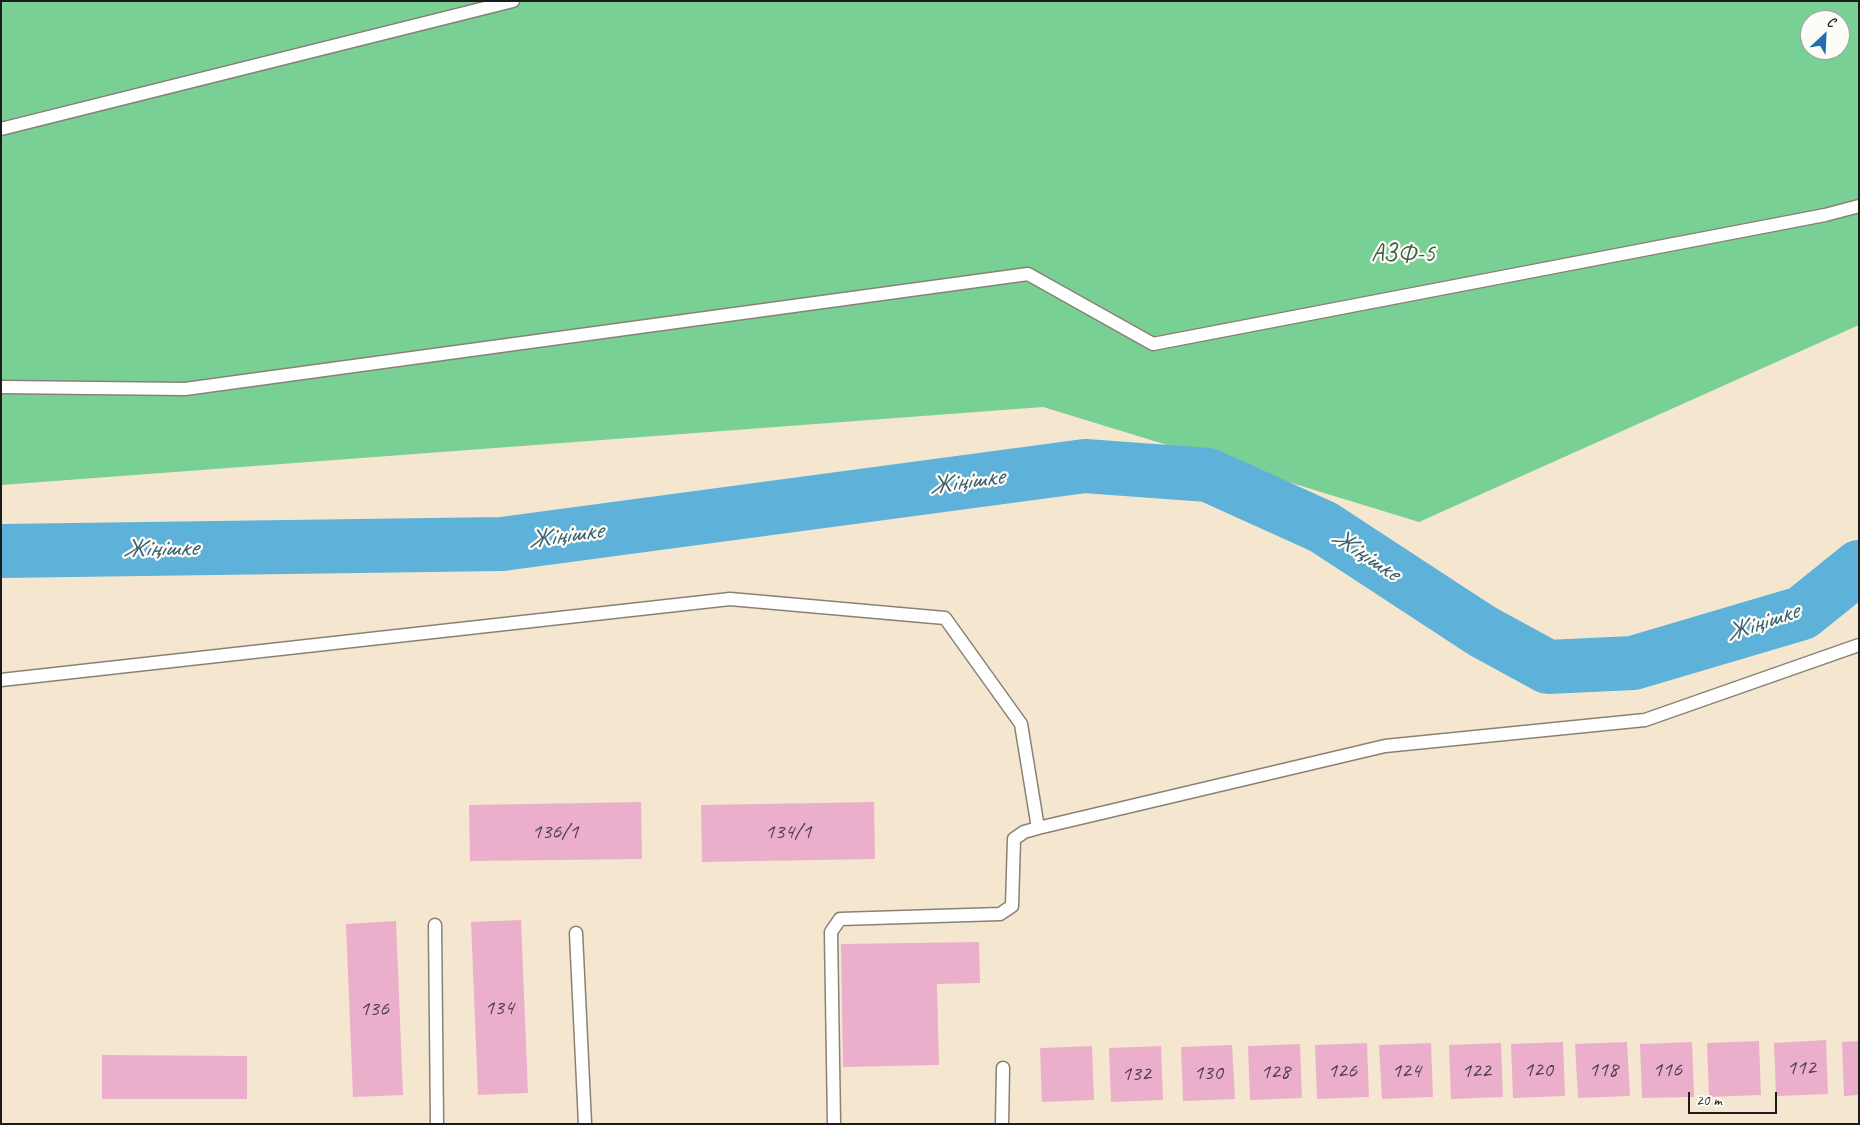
<!DOCTYPE html>
<meta charset="utf-8">
<style>
body{margin:0}
#map{position:relative;width:1860px;height:1125px;overflow:hidden;background:#f5e7cf;font-family:Caveat,sans-serif}
canvas{display:block}
.frame{position:absolute;inset:0;border:2px solid #1c1c1c;pointer-events:none}
.north{position:absolute;left:1800px;top:10px;width:50px;height:50px;box-sizing:border-box;background:#fdfcf7;border:1px solid #a3a29f;border-radius:50%;rotate:25deg;font-size:14px;font-weight:700;line-height:20px;text-align:center;color:#1c1c1c}
.north::after{content:'';display:block;margin:auto;width:18px;height:22px;background:#1f6fb2;clip-path:polygon(50% 0,100% 100%,50% 72%,0 100%)}
.scale{position:absolute;left:1688px;top:1092px;width:89px;height:22px;box-sizing:border-box;border:2px solid #1c1c1c;border-top:0;padding-left:6px;font-size:15px;line-height:18px;white-space:nowrap;color:#1c1c1c;-webkit-text-stroke:4px #fdfcf7;paint-order:stroke}
</style>
<div id="map">
<canvas width="1860" height="1125"></canvas>
<div class="frame"></div>
<div class="north">С</div>
<div class="scale">20 m</div>
</div>
<script>
const ctx = document.querySelector('canvas').getContext('2d');
ctx.lineJoin = 'round';
function fill(path, color) {
  ctx.fillStyle = color;
  ctx.fill(path, 'evenodd');
}
function stroke(path, color, width, dash) {
  ctx.strokeStyle = color;
  ctx.lineWidth = width;
  ctx.lineCap = dash ? 'butt' : 'round';
  ctx.setLineDash(dash || []);
  ctx.stroke(path);
}
function write(font, color, halo, rows, align = 'center') {
  ctx.font = font + ' Caveat,sans-serif';
  ctx.lineWidth = 4.5;
  ctx.setLineDash([]);
  ctx.textBaseline = 'middle';
  ctx.strokeStyle = halo;
  ctx.fillStyle = color;
  for (const [text, x, y, turn = 0] of rows) {
    ctx.save();
    ctx.translate(x, y);
    ctx.rotate((+turn || 0) * Math.PI / 180);
    ctx.textAlign = isNaN(turn) ? turn : align;
    if (halo) ctx.strokeText(text, 0, 0);
    ctx.fillText(text, 0, 0);
    ctx.restore();
  }
}
fill(new Path2D(`
 M1,1H1859V325L1419,522L1043,407L1,485ZM1810,20H1840V50H1810Z`), '#79d095');
stroke(new Path2D(`
 M1,551L502,544L1085,466L1208,475L1323,527L1482,631L1548,667L1633,663L1802,613L1859,567`), '#5eb2da', 54);
fill(new Path2D(`
 M641,802L642,859L470,861L469,805Z
 M874,802L875,859L702,862L701,805Z
 M521,920L528,1093L478,1095L471,922Z
 M396,921L403,1095L353,1097L346,924Z
 M979,942L980,983L937,984L939,1065L843,1067L841,944Z
 M1826,1040L1828,1094L1776,1096L1774,1043Z
 M1759,1041L1761,1095L1709,1097L1707,1043Z
 M1859,1041V1095L1844,1096L1842,1042Z
 M1563,1042L1565,1096L1513,1098L1511,1044Z
 M1627,1042L1630,1096L1578,1098L1575,1044Z
 M1692,1042L1694,1097L1642,1098L1640,1044Z
 M1367,1043L1369,1097L1317,1099L1315,1045Z
 M1431,1043L1433,1097L1382,1099L1379,1045Z
 M1501,1043L1503,1097L1451,1099L1449,1045Z
 M1300,1044L1302,1098L1250,1100L1248,1046Z
 M1232,1045L1235,1099L1183,1101L1181,1047Z
 M1092,1046L1094,1100L1042,1102L1040,1048Z
 M1161,1046L1163,1100L1111,1102L1109,1048Z
 M102,1055L247,1056V1099H102Z`), '#ecafcb');
const service = new Path2D(`
 M1,129L513,1
 M1,387L185,389L1028,274L1153,344L1825,215L1859,206
 M1,680L730,599L945,618L1021,724L1038,828L1385,746L1645,720L1859,645
 M435,925L437,1124
 M576,933L585,1124
 M834,1124L831,932L840,919L1000,914L1012,906L1014,839L1024,832L1038,828
 M1002,1124L1003,1068`);
stroke(service, '#888276', 15);
stroke(service, '#fff', 12);
write('22px', '#504148', null, [
 ["136/1",555,832],
 ["134/1",788,832],
 ["134",499,1008],
 ["136",374,1009],
 ["112",1801,1068],
 ["120",1538,1070],
 ["118",1603,1070],
 ["116",1667,1070],
 ["126",1342,1071],
 ["124",1406,1071],
 ["122",1476,1071],
 ["128",1275,1072],
 ["130",1208,1073],
 ["132",1136,1074]
]);
write('25px', '#3d5b46', '#fdfcf7', [
 ["АЗФ-5",1403,254]
]);
write('italic 26px', '#3a6071', '#fdfcf7', [
 ["Жіңішке",966,482,-8],
 ["Жіңішке",565,536,-8],
 ["Жіңішке",160,549,-1],
 ["Жіңішке",1365,555,33],
 ["Жіңішке",1762,623,-19]
]);
</script>
